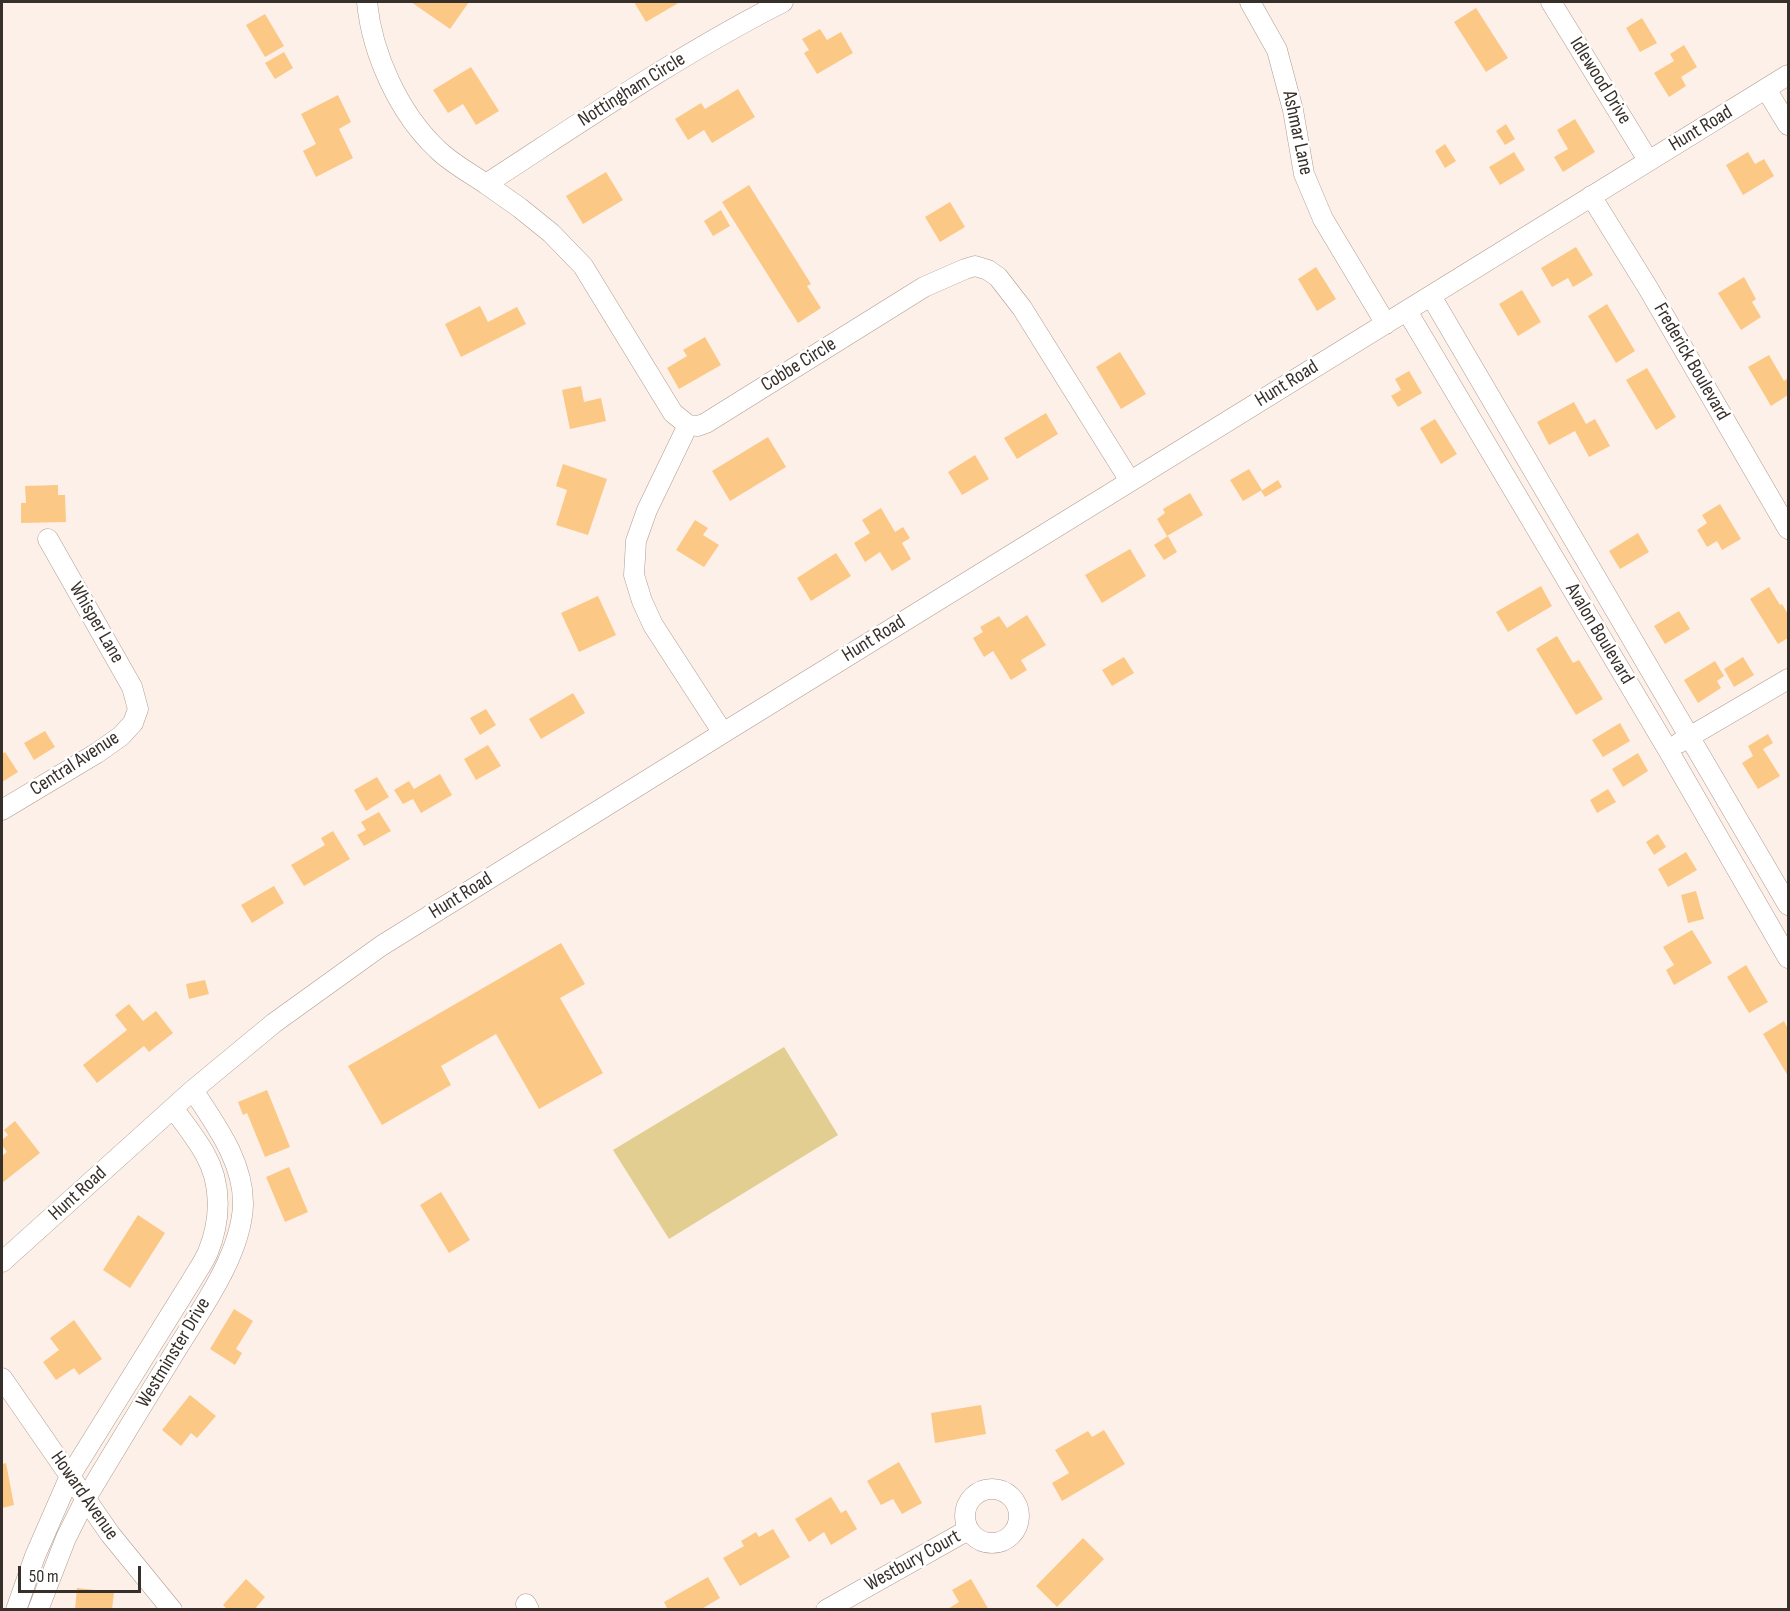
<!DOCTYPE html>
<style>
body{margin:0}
#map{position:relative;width:1790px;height:1611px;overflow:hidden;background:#fdf0e8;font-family:"Sofia Sans Condensed",sans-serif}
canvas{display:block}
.frame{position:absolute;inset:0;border:3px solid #372f2a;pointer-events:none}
.scale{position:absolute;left:18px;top:1566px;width:123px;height:27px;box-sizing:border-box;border:3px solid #372f2a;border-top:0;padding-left:8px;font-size:18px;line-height:21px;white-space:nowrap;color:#372f2a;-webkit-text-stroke:4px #fff;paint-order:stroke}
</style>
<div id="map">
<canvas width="1790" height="1611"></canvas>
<div class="frame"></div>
<div class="scale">50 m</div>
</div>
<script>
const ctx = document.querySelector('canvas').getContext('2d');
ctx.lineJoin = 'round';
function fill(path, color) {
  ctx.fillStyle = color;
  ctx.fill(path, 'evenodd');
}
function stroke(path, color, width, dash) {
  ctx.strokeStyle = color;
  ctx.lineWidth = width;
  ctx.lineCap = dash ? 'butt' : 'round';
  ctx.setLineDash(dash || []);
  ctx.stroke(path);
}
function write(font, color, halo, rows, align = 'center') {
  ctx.font = font + ' "Sofia Sans Condensed",sans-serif';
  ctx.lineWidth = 5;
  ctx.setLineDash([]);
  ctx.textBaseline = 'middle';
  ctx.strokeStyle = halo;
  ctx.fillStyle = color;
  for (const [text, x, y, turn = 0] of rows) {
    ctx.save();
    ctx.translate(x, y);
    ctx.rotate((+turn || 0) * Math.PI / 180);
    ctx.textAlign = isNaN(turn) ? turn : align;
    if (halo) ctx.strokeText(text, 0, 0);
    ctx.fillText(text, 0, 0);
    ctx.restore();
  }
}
fill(new Path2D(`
 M784,1047L838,1135L669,1239L613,1150Z`), '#e2ce90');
fill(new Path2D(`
 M411,2H469L450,29Z
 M634,2H680L646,22Z
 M1476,8L1508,58L1486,72L1454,22Z
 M265,14L284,46L265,57L246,25Z
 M1642,18L1657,43L1640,52L1626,28Z
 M820,29L827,40L841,32L853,53L817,74L804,53L809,50L802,39Z
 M1684,45L1697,67L1681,77L1686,86L1669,97L1654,73L1674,61L1670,54Z
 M284,52L293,68L275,79L265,63Z
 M471,67L499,111L476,125L463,104L448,113L433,90Z
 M738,89L755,117L712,143L704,130L688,140L675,119L701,103L705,109Z
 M338,95L351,122L339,129L353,158L316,177L303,151L316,144L301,114Z
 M1575,119L1595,152L1563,172L1554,157L1568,149L1557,130Z
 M1506,124L1515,139L1505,145L1496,131Z
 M1445,144L1456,161L1445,168L1435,151Z
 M1514,152L1525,170L1500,185L1489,167Z
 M1748,152L1755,164L1764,159L1774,176L1743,195L1726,165Z
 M606,172L623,200L583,224L566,196Z
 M749,185L811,284L807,286L821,308L798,323L722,202Z
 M950,202L965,227L940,242L925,217Z
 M721,210L730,226L713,236L704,221Z
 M1576,247L1593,275L1573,287L1568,278L1552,287L1541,268Z
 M1316,267L1336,299L1317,311L1298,279Z
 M1744,277L1756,299L1752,302L1761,317L1741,330L1718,293Z
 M1522,290L1541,322L1518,336L1499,304Z
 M1607,304L1635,351L1616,363L1588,316Z
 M480,306L488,322L517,307L526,324L461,357L445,324Z
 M705,337L721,365L679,389L667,368L687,356L683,350Z
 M1120,352L1146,394L1121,409L1096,367Z
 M1769,355L1784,381L1788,378V395L1771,406L1748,367Z
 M1647,368L1676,417L1656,430L1626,380Z
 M1409,371L1422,393L1398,407L1391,396L1401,390L1395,379Z
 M581,386L584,402L601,398L606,421L570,429L562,390Z
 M1574,402L1586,424L1595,419L1610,446L1589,457L1575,431L1549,445L1537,422Z
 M1046,413L1058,434L1017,459L1004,438Z
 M1435,419L1457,454L1441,464L1420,428Z
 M768,437L786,467L730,501L712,471Z
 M975,455L989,479L962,495L948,472Z
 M563,464L607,479L588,535L556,525L567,490L556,486Z
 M1249,469L1262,490L1243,501L1230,480Z
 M1278,480L1282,487L1265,497L1261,491Z
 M58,485V495H65L66,522L21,523V503H26L25,486Z
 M1190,493L1203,515L1167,536L1157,519L1165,513L1163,509Z
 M1720,504L1741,539L1722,550L1717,541L1707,547L1697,530L1707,523L1702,515Z
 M881,508L895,532L903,527L910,538L902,543L911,559L892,571L880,552L865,562L854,543L870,533L862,520Z
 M695,520L708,528L703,535L719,545L704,567L676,550Z
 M1638,533L1649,552L1620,569L1609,551Z
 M1168,536L1177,552L1164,560L1154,545Z
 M1130,549L1146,576L1102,603L1085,575Z
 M836,553L851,576L811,601L797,578Z
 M1541,586L1552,606L1508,632L1496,612Z
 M1769,587L1780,605L1782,604L1788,614V638L1778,644L1750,599Z
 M598,596L616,635L579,652L561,613Z
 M1679,611L1690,629L1665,644L1654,626Z
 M1027,615L1046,645L1021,660L1027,670L1011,680L993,651L984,657L973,638L983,632L980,627L999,616L1007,628Z
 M1557,636L1573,663L1579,660L1603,699L1576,715L1536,649Z
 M1124,657L1134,673L1112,686L1102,670Z
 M1743,657L1754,675L1734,687L1724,669Z
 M1715,661L1724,676L1717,681L1721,688L1698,703L1684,680Z
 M573,693L585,713L541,739L529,719Z
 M486,709L496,725L480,735L470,718Z
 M1620,723L1630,741L1603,757L1592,740Z
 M45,731L55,747L34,760L24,743Z
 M1768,734L1773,743L1763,749L1780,776L1758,789L1742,763L1753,756L1748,746Z
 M488,745L501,766L476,780L464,759Z
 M5,752L18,772L2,782V754Z
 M1638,753L1648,771L1623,787L1612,769Z
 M440,774L452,795L421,813L413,799L403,804L394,790L409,781L414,789Z
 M377,777L389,797L366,811L354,790Z
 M1608,789L1616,802L1597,813L1590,800Z
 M379,812L391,831L364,846L357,835L366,830L361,822Z
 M333,831L350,859L304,886L291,865L325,845L321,838Z
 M1658,834L1666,847L1654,855L1646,842Z
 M1686,852L1697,870L1668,887L1658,869Z
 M274,886L284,903L252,923L241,905Z
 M1696,891L1704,919L1688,923L1681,895Z
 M1692,930L1712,963L1674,985L1666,970L1674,965L1663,947Z
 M561,943L585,984L560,998L603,1073L539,1109L496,1034L441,1066L451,1085L382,1125L348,1066Z
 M1746,965L1768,1002L1749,1013L1727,977Z
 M205,980L209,994L189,999L186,984Z
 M129,1004L143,1021L156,1011L173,1033L149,1052L144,1046L97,1083L83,1065L127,1030L115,1015Z
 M1784,1021L1788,1029V1076L1763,1034Z
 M267,1090L290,1147L265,1157L247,1113L243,1115L238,1102Z
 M15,1121L40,1153L2,1183V1156L7,1152L2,1145V1140L8,1135L4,1130Z
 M289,1167L308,1212L285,1222L266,1177Z
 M441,1192L470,1240L449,1253L420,1205Z
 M138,1215L165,1233L130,1288L103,1270Z
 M234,1309L253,1321L236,1349L242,1353L235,1365L210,1349Z
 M74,1320L102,1359L79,1375L74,1368L56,1380L43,1362L59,1350L50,1338Z
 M190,1395L216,1416L197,1438L191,1433L181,1446L162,1430Z
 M981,1405L986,1434L935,1443L931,1413Z
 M1104,1430L1125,1464L1062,1501L1052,1483L1069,1473L1055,1450L1088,1431L1092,1437Z
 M899,1462L922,1503L902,1514L893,1499L881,1505L867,1481Z
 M6,1463L14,1505L2,1508V1464Z
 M831,1497L841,1513L846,1510L857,1529L831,1545L824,1532L809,1542L795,1519Z
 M773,1529L790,1557L740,1586L723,1558L744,1546L741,1541L756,1532L759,1537Z
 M1083,1538L1104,1559L1057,1607L1036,1586Z
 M708,1577L720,1598L700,1610H668L664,1602Z
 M246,1579L265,1597L254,1610H228L223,1605Z
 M971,1579L989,1610H946L959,1602L952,1590Z
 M77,1588L114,1592L112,1610H75Z`), '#fcc886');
const minor = new Path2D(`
 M367,2C372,54 399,113 437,149C451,163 470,173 486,184C583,121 679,55 783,2
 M1250,2L1277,50L1293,110L1304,174L1323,219L1386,324
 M1551,2L1648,160
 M1766,89L1788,125
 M486,184L520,208L551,233L583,266L673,413L688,425
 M1591,196L1648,288L1788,529
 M1431,296L1788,905
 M1407,311L1668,750L1788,958
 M723,733L653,625L642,601L634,575L636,541L647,510L688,425L698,426L706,423L924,287L965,269L975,266L988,270L998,277L1022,308L1130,481
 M1679,743L1788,679
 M2,810L97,753L121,736L133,723L138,709L132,687L48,539
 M2,1262L193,1090L274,1023L381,946L723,733L1788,75
 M2,1378L110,1534L172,1610
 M965 1516a27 27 0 1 1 54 0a27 27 0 1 1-54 0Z
 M526,1604L529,1610
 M16,1610L35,1556L70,1476L192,1280C197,1271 204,1262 208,1252C221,1220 222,1184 205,1154C196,1138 184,1123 173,1108
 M38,1610L66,1538L85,1500C113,1453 141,1407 170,1360C196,1316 241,1258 243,1205C244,1162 215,1124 193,1090
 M826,1610L968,1530`);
stroke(minor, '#ae9a8e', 21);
stroke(minor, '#fff', 20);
write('20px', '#372f2a', '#fff', [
 ["Idlewood Drive",1600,81,58],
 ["Nottingham Circle",632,90,-32],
 ["Hunt Road",1701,129,-31],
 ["Ashmar Lane",1297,133,78],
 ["Frederick Boulevard",1691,362,60],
 ["Cobbe Circle",799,365,-32],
 ["Hunt Road",1287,384,-32],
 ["Whisper Lane",96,623,60],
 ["Avalon Boulevard",1599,634,59],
 ["Hunt Road",874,639,-32],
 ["Central Avenue",75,764,-33],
 ["Hunt Road",461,896,-32],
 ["Hunt Road",78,1194,-42],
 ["Westminster Drive",174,1353,-59],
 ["Howard Avenue",84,1496,55],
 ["Westbury Court",913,1561,-29]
]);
</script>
